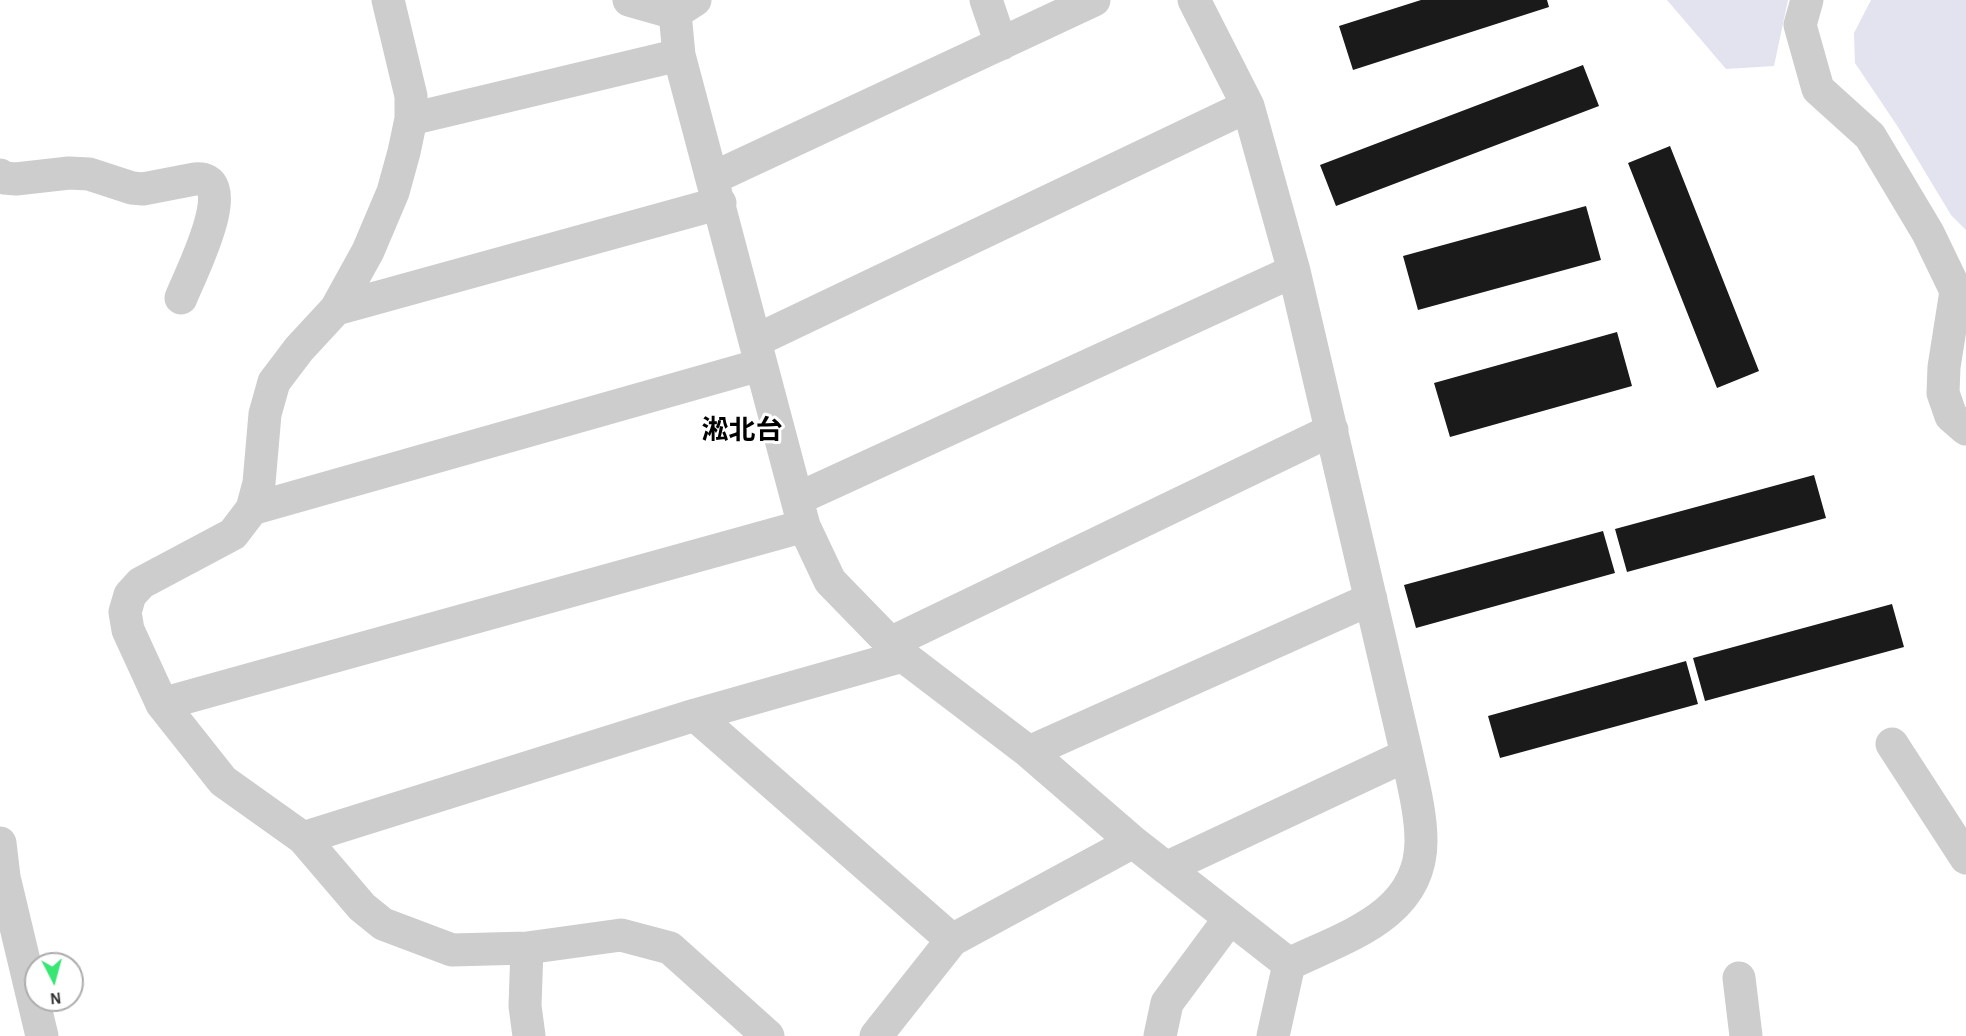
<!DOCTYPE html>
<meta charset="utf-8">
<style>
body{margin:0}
#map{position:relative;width:1966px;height:1036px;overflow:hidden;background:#fff;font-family:"Alegreya Sans",sans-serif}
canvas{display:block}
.north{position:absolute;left:24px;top:952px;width:60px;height:60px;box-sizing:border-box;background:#fff;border:2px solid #adadad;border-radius:50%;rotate:174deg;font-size:16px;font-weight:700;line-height:24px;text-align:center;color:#333}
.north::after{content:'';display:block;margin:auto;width:21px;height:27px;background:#38e674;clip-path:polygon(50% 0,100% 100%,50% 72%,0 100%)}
</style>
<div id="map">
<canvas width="1966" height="1036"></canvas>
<div class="north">N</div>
</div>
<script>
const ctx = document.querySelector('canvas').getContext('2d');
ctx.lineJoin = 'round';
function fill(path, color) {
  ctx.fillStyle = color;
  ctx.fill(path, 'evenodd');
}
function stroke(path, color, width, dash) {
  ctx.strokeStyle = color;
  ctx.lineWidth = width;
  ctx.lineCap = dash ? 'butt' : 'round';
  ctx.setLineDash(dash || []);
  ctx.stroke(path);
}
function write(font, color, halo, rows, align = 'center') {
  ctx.font = font + ' "Alegreya Sans","Noto Sans JP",sans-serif';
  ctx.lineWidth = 6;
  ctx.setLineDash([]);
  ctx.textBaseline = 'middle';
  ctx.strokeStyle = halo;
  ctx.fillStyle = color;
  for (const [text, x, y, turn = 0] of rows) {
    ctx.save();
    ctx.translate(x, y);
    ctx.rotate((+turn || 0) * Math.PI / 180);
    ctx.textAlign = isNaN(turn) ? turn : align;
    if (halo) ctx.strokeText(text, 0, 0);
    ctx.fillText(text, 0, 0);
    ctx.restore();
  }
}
fill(new Path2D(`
 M1667,0H1788L1774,66L1726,69Z
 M1871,0H1966V230L1951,215L1898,127L1855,63L1854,33Z`), '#e2e3ef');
fill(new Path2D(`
 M1421,0H1547L1549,7L1353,70L1339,26Z
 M1583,65L1599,106L1336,206L1320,165Z
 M1670,146L1759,371L1717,388L1628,163Z
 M1586,206L1601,260L1418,310L1403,256Z
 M1617,332L1632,386L1450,437L1434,383Z
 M1814,475L1826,518L1627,572L1615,529Z
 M1603,531L1615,573L1416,628L1404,585Z
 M1892,604L1904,647L1705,701L1693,658Z
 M1686,661L1698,704L1500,758L1488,716Z`), '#1a1a1a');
stroke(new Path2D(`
 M388,0L411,96V119L404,152L393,192L368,251L336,309L299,349L274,382L265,414L259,483L252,509L233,534L141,583L130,595L125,612L128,630L162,704L223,781L303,838L362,907L383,924L452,950L527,948L525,1006L529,1036
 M629,0L675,13L695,0
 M986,0L1001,44
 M1194,0L1248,106L1294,271L1407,755C1413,783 1421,813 1421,841C1421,916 1344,937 1289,964
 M1807,0L1800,25L1818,89L1870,136L1928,233L1956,291L1944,367L1943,393L1951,416L1966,429
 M675,13L679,55L804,526L830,581L903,656L1029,752L1133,842L1289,964
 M411,119L679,55
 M0,175L4,178L16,179L69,173L89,174L132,188L143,189L195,179C243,174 188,279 181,298
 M713,178L1094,0
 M336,309L720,203
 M755,341L1248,106
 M797,499L1294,271
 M252,509L760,365
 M890,643L1332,430
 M162,704L804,526
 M695,715L952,940
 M1892,744L1966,858
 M1029,752L1371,599
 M303,838L695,715L903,656
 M0,843L4,877L42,1036
 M1166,868L1407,755
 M527,948L621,935L670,948L768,1036
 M1739,978L1746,1036
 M876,1036L952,940L1133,842
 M1160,1036L1167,1003L1230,918
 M1273,1036L1289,964`), '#cdcdcd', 33);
write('bold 27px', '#000', '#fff', [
 ["淞北台",742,431]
]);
</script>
